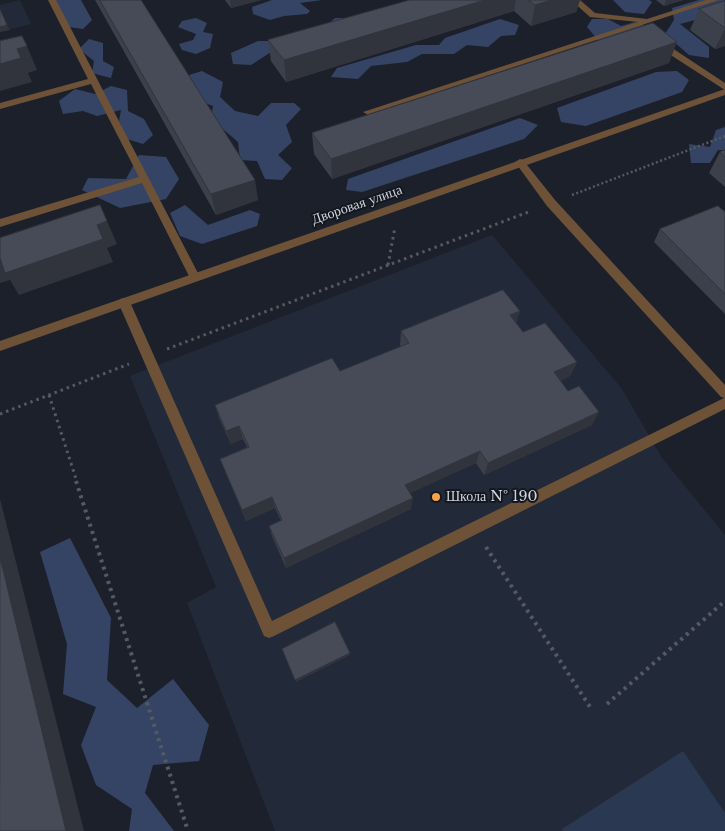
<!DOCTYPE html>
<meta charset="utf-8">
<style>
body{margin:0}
canvas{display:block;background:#1b202a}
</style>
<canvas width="725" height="831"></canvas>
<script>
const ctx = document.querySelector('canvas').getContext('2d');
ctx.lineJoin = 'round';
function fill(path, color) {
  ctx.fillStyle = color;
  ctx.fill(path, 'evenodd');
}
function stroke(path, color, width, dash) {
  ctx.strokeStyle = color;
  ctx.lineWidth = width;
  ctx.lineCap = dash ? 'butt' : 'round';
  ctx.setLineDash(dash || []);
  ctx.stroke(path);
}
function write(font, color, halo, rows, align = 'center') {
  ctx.font = font + ' "Libre Baskerville",serif';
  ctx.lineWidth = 4;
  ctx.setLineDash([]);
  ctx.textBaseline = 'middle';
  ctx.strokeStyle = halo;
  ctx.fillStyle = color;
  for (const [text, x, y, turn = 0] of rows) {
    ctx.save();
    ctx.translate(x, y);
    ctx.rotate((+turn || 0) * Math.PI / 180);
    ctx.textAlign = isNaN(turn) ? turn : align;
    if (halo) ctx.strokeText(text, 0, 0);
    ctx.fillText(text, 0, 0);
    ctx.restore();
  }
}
fill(new Path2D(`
 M20,0L31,24L0,32V5Z
 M492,235L622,389L662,458L725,535V831H275L187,603L216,587L130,376Z`), '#222938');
fill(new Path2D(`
 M683,751L725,813V831H563L562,829Z`), '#2b3852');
fill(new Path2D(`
 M54,0H81L92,20L83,29L69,27Z
 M272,0H322L300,3L310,11L307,14L284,16L270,20L253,14L252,7Z
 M613,0H649L652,2L644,14L625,12Z
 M699,0H725V12L680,24L709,47V58L689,55L665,34L674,20L672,8Z
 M196,18L207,23L203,32L213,34L210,48L196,54L182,50L179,44L193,40L196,34L178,27L182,21Z
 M335,18H369L271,52L251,65L233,64L231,53L258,41H281L314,36Z
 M500,19L519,25L515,35L501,36L488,47L467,45L454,54H422L407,62L371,66L358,79L331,77L337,68L416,45H439L445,38Z
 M592,19H608L621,26L635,22L652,28L590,45L598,40L587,27Z
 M89,39L103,43V61L114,67L111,78L92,73L94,61L79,49Z
 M202,71L223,82L220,97L235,111L258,116L271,103H294L301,109L286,125L292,142L278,155L292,168L282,180L265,179L257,161L240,160L238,142L211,119L213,106L200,101L189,75Z
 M677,71L689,80L682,92L586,126L561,122L557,108L656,72Z
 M111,86L127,90L128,111L144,119L153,135L143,144L127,139L119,121L121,110L97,116L83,111L63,114L59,101L75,89L95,94Z
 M520,118L538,125L524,139L362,192L346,190L348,179Z
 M725,127V150H718L710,163H691L689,144L710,147L716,130Z
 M139,155L166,157L179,179L166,199L120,208L82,190L88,178L126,179Z
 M185,205L208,225L250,210L260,214L257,226L202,244L180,236L170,213Z
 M70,538L111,618L107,680L137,708L173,679L209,725L199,761L153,765L145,793L174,831H129L132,809L96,785L81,745L96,707L63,694L67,644L40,552Z`), '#354464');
stroke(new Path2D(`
 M572,195L725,136`), '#555962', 2.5, [2, 2.5]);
stroke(new Path2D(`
 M388,265L395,227
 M167,349L531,211
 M49,395L77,482
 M0,414L129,364`), '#555962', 3, [2.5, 4]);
stroke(new Path2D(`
 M76,481L188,831
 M486,547L592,710
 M607,704L725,601`), '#555962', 4, [3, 4.5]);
fill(new Path2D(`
 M48,0H56L200,277L199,280H191L142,183L0,227V219L139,177L91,84L0,109V103L88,79Z
 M571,0H580L595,13L647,19L706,0H718L371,114L368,115L363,112L638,22L590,17Z
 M660,39H666L672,48L725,83V90L666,52L659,41Z
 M520,159L523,160L555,200L725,385V409L274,636L269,638L264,636L118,302L120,299L124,298L130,302L272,621L724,398L721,397L547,206L515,162Z`), '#6d5238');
fill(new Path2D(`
 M725,89V95L0,351V341Z`), '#6d5238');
fill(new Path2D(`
 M95,0H141L258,200L216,215Z
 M225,0H261L231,8Z
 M410,0H580L576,12L531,26L514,11L286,82L271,61L268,40Z
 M656,0H683L664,6Z
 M725,1V46L715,49L690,30L699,9Z
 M669,63L332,179L314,154L312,133Z
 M725,150V187L709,173L720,152Z
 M725,212V314L654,242L660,229Z
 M520,311L516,323L523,332L577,362L570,376L560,381L592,425L484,475L476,463L410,493L411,509L286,568L272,536L269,526L281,521L275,508L246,521L220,459L247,447L243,439L231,444L219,418L215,405L340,371L401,347L400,345L401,331Z`), '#3c404b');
fill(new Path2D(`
 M230,0H261L231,8Z
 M485,0H516L514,11L286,82L284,60Z
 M552,0H580L576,12L531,26L535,5Z
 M666,0H683L664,6Z
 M7,25L10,30L0,32V27Z
 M725,28V46L715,49Z
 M677,42L669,63L332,179L331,159Z
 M27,46L37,70L28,73L32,82L0,91V64L17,49Z
 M255,180L258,200L216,215L211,194Z
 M107,221L117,244L107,248L113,262L19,295L10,280L0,283V257Z
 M520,311L515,326L510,315Z
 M577,362L570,376L548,386L554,372Z
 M599,412L592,425L484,475L488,463Z
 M239,426L243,439L231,444L226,431Z
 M480,451L476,463L404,496L405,485Z
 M272,497L275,508L246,521L242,510Z
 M413,498L411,509L286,568L284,558Z
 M0,499L84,831H66L0,557Z
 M350,653V655L296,682L295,680Z`), '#31343d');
const building = new Path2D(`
 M100,0H141L255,180L211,194Z
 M410,0H485L284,60L268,40Z
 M529,0H552L535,5Z
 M725,1V28L699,9Z
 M0,9L7,25L0,27Z
 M653,23L677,42L331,159L312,133Z
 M22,36L27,46L17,49L21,58L0,64V41Z
 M725,150V157L720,152Z
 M100,205L107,221L97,225L103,239L5,273L0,258V238Z
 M718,206L725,212V294L660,229Z
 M503,290L520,311L510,315L523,332L545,323L577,362L554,372L568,391L579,386L599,412L488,463L480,451L405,485L413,498L284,558L269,526L282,520L272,497L242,510L220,459L249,447L239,426L226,431L215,405L332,358L340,371L409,343L401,331Z
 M0,557L66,831H0Z
 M335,622L350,653L295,680L282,649Z`);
fill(building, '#464b57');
stroke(building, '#31343d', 1);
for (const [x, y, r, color] of [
 [436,497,5,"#f7a248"]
]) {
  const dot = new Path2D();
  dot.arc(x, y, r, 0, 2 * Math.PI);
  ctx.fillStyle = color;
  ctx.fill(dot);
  stroke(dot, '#121720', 2);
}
write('14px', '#d1d4db', '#121720', [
 ["Дворовая улица",357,205,-19]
]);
write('14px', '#d1d4db', '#121720', [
 ["Школа № 190",446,497]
], 'left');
</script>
